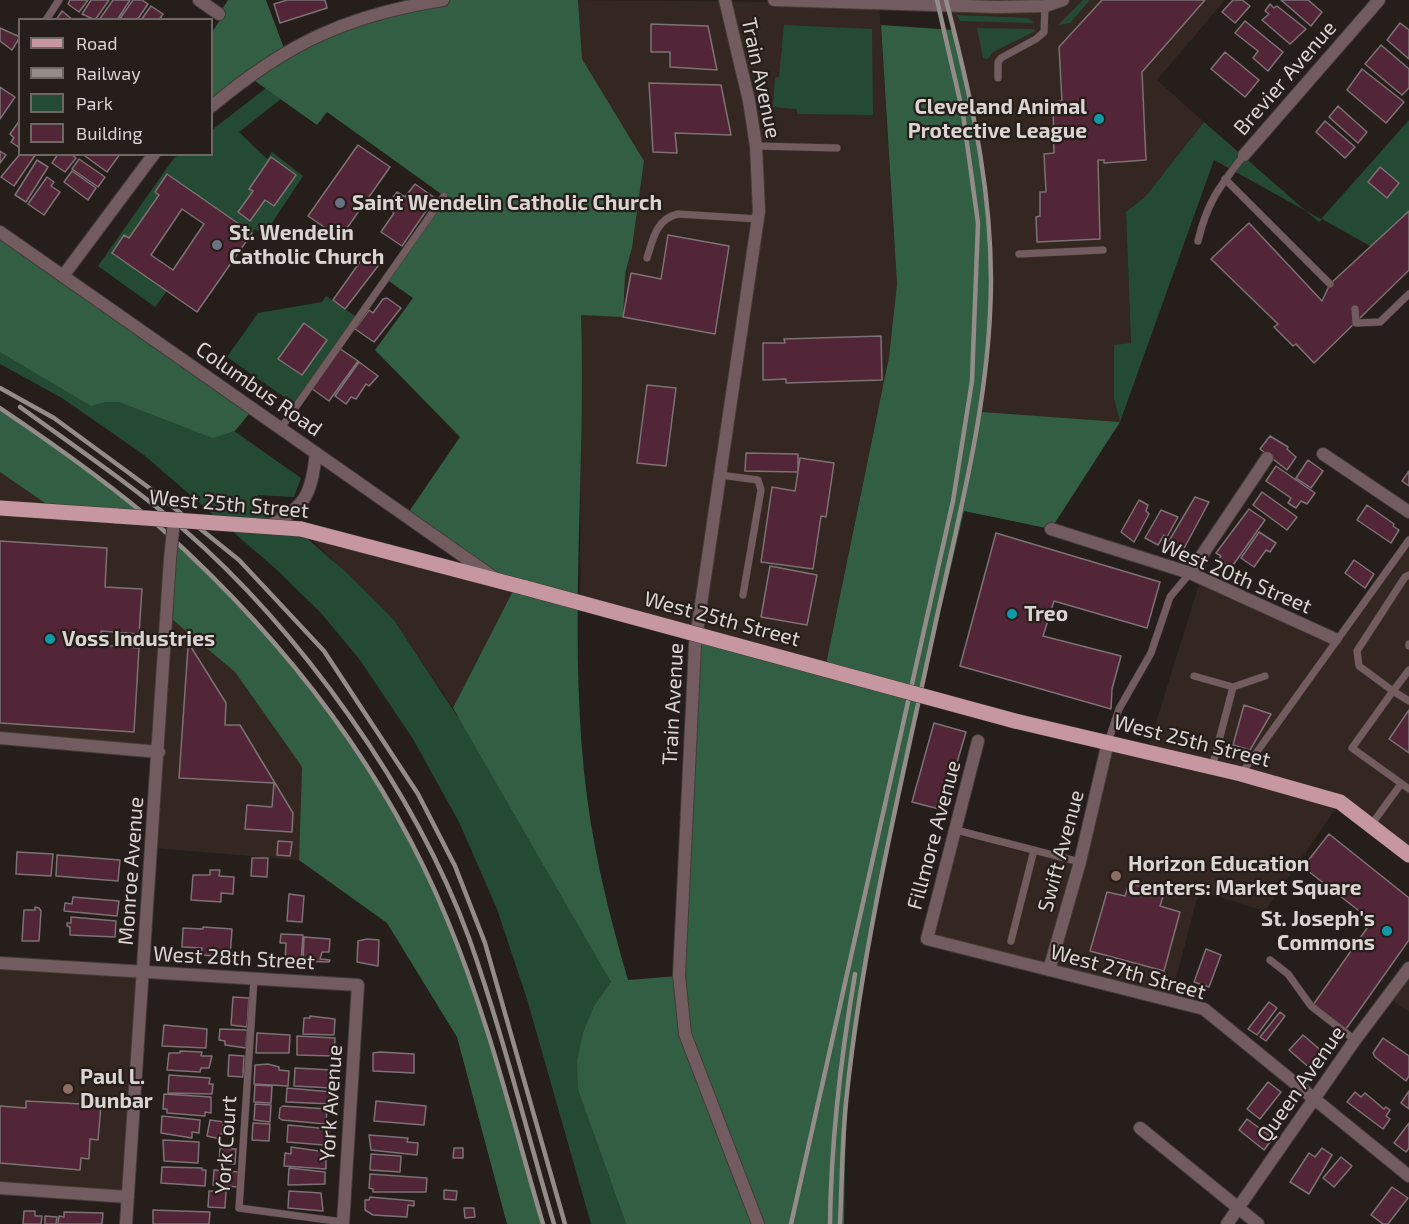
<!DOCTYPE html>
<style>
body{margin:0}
#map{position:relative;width:1409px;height:1224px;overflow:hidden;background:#261e1b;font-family:"Exo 2",sans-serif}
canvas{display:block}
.legend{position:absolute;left:18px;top:18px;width:195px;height:138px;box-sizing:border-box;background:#261e1b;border:2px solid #6e6764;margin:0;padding:8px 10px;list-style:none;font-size:18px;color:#dad4d2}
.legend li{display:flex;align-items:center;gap:12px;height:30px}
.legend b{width:30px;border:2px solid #6e6764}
</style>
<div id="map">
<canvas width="1409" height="1224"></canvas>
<ul class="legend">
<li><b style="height:8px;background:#c697a1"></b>Road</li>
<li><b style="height:8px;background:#938c89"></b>Railway</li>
<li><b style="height:16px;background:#254a33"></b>Park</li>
<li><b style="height:16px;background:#522637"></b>Building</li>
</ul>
</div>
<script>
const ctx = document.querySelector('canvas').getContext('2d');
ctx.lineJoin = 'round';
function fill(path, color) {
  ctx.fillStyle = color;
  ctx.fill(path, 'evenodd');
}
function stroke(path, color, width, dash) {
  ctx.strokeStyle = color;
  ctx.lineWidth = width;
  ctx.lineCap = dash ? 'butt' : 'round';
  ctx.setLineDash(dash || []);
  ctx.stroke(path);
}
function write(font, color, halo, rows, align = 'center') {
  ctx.font = font + ' "Exo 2",sans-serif';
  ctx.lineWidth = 4.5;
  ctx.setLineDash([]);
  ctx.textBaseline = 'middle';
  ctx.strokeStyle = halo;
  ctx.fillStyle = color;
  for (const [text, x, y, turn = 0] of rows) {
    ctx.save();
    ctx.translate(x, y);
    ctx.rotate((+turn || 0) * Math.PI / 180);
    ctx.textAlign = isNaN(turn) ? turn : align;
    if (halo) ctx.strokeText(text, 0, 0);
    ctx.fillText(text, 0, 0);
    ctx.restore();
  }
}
fill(new Path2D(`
 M578,0L879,3L897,284L889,357L825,669L580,602L581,315L625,274L632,248L644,161L582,59Z
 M943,0H1225L1157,80L1204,122L1145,197L1126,212L1131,343L1114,346V399L1120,422L982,413L990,314L988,214L978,134L954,30Z
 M0,472L58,512L174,520L167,615L235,672L302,767L299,860L152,848L157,754L0,741Z
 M301,529L516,585L453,708L394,620Z
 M1409,540V855L1340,802L1265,911L1199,891L1170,1001L927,939L956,830L1080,862L1108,742L1147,751L1201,578L1335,639Z
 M0,963L143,972L128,1197L0,1188Z
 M1409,968V1012L1388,997Z`), '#342620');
fill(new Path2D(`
 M1083,0H1090L1070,23L1058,25Z
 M957,15L1028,18L1034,23L960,21Z
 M784,25L872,29L873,115L797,114V109L773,107L775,78L779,77Z
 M977,28L1035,29L1034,32L993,52L988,59L983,58Z
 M266,88L281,99L239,132L267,159L272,152L303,176L264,235L255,229L252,233L167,174L155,191L159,195L129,238L124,235L112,253L167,291L155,307L98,266L174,158L179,155L212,154V130ZM271,158L296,175L274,206L265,200L250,221L238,212L253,191L249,189Z
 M1409,120V268L1322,219L1319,222L1306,211L1214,160L1120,422L1114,399V345L1131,343L1126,212L1145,197L1204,122L1306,211L1321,219Z
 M326,296L358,318L297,406L227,357L258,313L322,302ZM304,323L327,340L302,375L279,359Z
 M0,343L224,424L301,478L294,497L257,495L348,574L394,620L457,716L535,796L611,983L594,1006L578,1090L626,1224H591L527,999L497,909L459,822L413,739L360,660L321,613L277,570L144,455L62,398L0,364Z`), '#254a33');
fill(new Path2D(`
 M228,0H266L285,51L304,41L443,0H578L582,59L644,161L632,248L625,274L623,317L581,315C586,467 569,620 584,771C591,843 608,911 628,980L679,976L697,634L825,669L889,357L897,284L881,25L954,30C968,91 984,152 988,215C993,281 988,346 982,412L1120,422L1051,529L964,511C923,689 877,866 853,1047C845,1105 845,1165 844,1224H626L578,1090L577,1061L583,1033L594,1006L611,982L453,708L516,585L406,516L460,437L375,350L413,298L386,279L444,196L327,112L317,125L248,76L212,106V32L222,17L219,14Z
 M0,232L253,409L235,431L213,438L119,402H105L91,406L0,352Z
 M0,408L52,444L148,518L58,512L0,472Z
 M172,539C291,651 381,766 446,917C489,1015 513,1122 543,1224H507L457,1037L387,923L299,860L302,767L235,672L167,615Z`), '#325f43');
const building = new Path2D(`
 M70,0H88L79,12L68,4Z
 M91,0H109L95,20L82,14Z
 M113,0H130L117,20H99Z
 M133,0H142L148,4L137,20H119Z
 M287,0H325L327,8L280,23L274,4Z
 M1102,0H1205L1142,72L1146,160L1104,163V160H1098L1100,239L1037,242L1036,217L1040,216V192H1046L1044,154L1054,153L1053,102L1062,101L1059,47Z
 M1233,0H1242L1250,6L1235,23L1222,12Z
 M1281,0H1308L1322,12L1311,26Z
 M1270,4L1274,8L1277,6L1306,29L1290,44L1262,20L1269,14L1265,11Z
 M151,6L163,14L159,20H141Z
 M62,11L73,20H56Z
 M1245,21L1283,52L1268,71L1253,58L1258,51L1235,33Z
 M1400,23L1409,30V59L1387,40Z
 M651,24L708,26L717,70L670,67V52H651Z
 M0,28L20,37L12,50L0,41Z
 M1381,45L1409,69V88L1402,95L1365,64Z
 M1225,52L1259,80L1245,97L1211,69Z
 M1362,69L1404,102L1386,123L1347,90Z
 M649,83L721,85L731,135L675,133L677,153L653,152Z
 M0,87L15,97L0,119Z
 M1338,106L1367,132L1358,143L1329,117Z
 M20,120V148L11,142L14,138L10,134Z
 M1325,121L1355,147L1345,158L1316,132Z
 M358,145L390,167L340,238L308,216Z
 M0,151L6,155L0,163Z
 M20,154H36L14,186L1,177Z
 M58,154H71L76,158L65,172L52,163Z
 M86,154H120L107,172L85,156Z
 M271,157L296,175L274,206L265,200L250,221L238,212L253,191L249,189Z
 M79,159L105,177L98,187L72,169Z
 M37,160L48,167L26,202L15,195Z
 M1380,167L1399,183L1387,198L1368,182Z
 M72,171L96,188L88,200L64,182Z
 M167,174L252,233L197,312L112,253L124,235L129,238L159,195L155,192ZM182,209L204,224L173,270L151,255Z
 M47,177L54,182L51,186L60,192L44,215L28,204Z
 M415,184L435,198L402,246L381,232L394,213L386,207L397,192L405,197Z
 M1409,211V270L1314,363L1296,344L1293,346L1274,327L1278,324L1211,259L1249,223L1322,301L1330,284Z
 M668,235L729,246L715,334L623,317L631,273L661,279Z
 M367,252L381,262L345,309L333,300Z
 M387,298L401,308L374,342L355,329L369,310L373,313L383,299Z
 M304,323L327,340L302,375L278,359Z
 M881,336L882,380L786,383V379L763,380V343H785L784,339Z
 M339,348L358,361L329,401L311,388Z
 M359,362L378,376L369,386L366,384L356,399L351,397L346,404L335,396Z
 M647,385L676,388L666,466L637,463Z
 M1270,436L1288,447L1287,449L1296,457L1287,470L1260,449Z
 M746,453L798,454V472L745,471Z
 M800,458L834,463L826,517L821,516L813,569L761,562L772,487L795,491Z
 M1308,460L1323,471L1311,488L1296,478Z
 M1276,466L1315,493L1307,504L1301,501L1296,508L1288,503L1291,498L1266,481Z
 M1409,471V486L1402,481Z
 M1262,492L1297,517L1287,530L1253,505Z
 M1195,497L1209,502L1181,554L1166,546Z
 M1139,500L1148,505L1146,511L1149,514L1134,542L1121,532Z
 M1367,505L1394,524L1393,526L1399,530L1391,543L1357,520Z
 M1249,509L1265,520L1231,568L1219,559L1221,556L1216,553Z
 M1161,510L1178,517L1167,537L1164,535L1158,545L1145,538Z
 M1259,532L1276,543L1270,552L1266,550L1254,567L1241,558Z
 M996,533L1160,582L1147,628L1054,601L1043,636L1121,656L1112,689L1111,709L960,666Z
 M0,541L107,548L105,587L142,589L139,634L101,631L100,645L139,648L134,732L0,723Z
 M1354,560L1374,574L1365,588L1345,573Z
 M770,566L817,575L807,625L761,617Z
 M188,647H191L226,703L225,725H240L293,813L292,832L245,829L247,805L272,807L274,783L179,778Z
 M1244,705L1271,714L1250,750L1233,745Z
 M1409,710V753L1389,739Z
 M934,723L966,732L943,810L912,802Z
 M1329,834L1409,898V940L1346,1029L1313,1005L1372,921L1303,867Z
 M278,841L292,842L290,856L277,855Z
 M17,852L53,854L51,876L16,874Z
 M57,855L120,860L118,881L56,876Z
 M252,858H268L267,877L251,876Z
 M210,870H220L219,876L234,877L233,894L221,893V902L191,900L193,875H210Z
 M1129,883L1164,893L1160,906L1180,912L1164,971L1090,951L1107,892L1125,896Z
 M289,894L304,896L302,922L287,921Z
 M73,897L119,901L117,916L64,911L65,903L72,904Z
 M35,907L39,908L41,911L39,941H22L24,910H35Z
 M71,917L116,921L115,937L70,935V927L67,926V923H71Z
 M203,927L232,929L230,957L201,955L202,948L182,947L183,928L203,929Z
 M281,934L303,935L301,963L285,962L286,943H280Z
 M304,937L330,939L329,952H322L320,959L330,960L329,962L303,961Z
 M367,939L379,940L378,966L357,962L358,941Z
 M1206,949L1221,955L1209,987L1194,982Z
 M233,997L249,998L247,1027L231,1025Z
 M1269,1002L1277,1008L1257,1035L1248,1029Z
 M1280,1012L1285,1016L1266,1041L1260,1037Z
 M310,1016L335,1019L334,1035L303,1034L304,1018H310Z
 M164,1025L207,1029L206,1048L162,1046Z
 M220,1029L247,1030L246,1048L225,1045V1041L219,1040Z
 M257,1033L290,1035L289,1053H256Z
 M1303,1035L1324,1053L1311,1069L1289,1050Z
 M297,1036L335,1038L334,1056L297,1055Z
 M1383,1038L1409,1056V1076L1406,1081L1375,1057L1373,1053Z
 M180,1051L202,1052L201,1056H212L209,1068H201L200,1072L167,1070L169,1053H180Z
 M380,1052L414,1054V1073L373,1071V1053Z
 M229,1055L244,1056L243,1077L228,1076Z
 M268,1064L279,1067V1070L289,1071L288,1086L254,1084L255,1065Z
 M295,1068L332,1070L331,1088L294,1086Z
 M169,1075L210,1078L209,1084H213L212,1094L168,1093Z
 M1268,1082L1281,1092L1260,1119L1247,1109Z
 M255,1085L272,1086L271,1103L254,1102Z
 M287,1088L332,1092L331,1104L286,1102Z
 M1409,1091V1109L1401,1103Z
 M1355,1092L1361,1097L1365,1093L1384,1109L1386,1107L1390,1110L1386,1116L1390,1119L1383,1129L1347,1102Z
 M164,1094L211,1097V1113L205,1112V1116L167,1113V1109H163Z
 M26,1101L101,1105L98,1140L90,1139L89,1159L81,1158L80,1170L0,1163V1106L26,1108Z
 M376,1101L426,1106L424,1125L374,1121Z
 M255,1104L271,1105L270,1122L254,1120Z
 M283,1106L327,1109L326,1124L282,1120L279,1118L280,1108Z
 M162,1116L200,1120L199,1133L192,1132V1138L161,1133Z
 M1247,1119L1273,1138L1264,1150L1239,1130Z
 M210,1120L224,1122L220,1139L207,1136Z
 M253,1123L270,1124L269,1141L252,1140Z
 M1409,1123V1148L1406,1152L1394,1143Z
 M288,1125L329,1129L328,1143H324V1145L287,1142Z
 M369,1135L408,1138L407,1142L418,1143L417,1155L371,1150Z
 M163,1140L199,1142L198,1163L164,1161Z
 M291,1147L326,1152V1169L284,1166L285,1153L291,1154Z
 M220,1148L236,1149L235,1164L219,1163Z
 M454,1148H463V1158H453Z
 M1322,1148L1332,1155L1309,1194L1290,1182L1309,1153L1315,1157Z
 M371,1154L401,1156L400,1172L370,1170Z
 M1341,1157L1352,1166L1334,1187L1323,1178Z
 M162,1167L202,1168V1170H206L205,1186L161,1183Z
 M289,1168L325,1172V1184L288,1185Z
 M214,1170L239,1172L238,1187L213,1185Z
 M370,1174L427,1178L426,1192H373V1189L369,1188Z
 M1392,1187L1408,1198L1388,1224H1383L1371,1215Z
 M444,1190L457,1191L456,1200L444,1199Z
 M209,1191H226L225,1208L208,1207Z
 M289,1191L321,1193L323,1211L288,1208Z
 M370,1197L414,1201V1206L408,1205L407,1217L373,1215L365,1210V1200H369Z
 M464,1208H474L475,1217L465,1218Z
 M153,1210L210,1212L209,1224H153Z
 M24,1211H35V1216H42L41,1224H23Z
 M64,1212L103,1213L102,1224H58L59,1216L64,1217Z
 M45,1216L57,1217L56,1224H45Z`);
fill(building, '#522637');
stroke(building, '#7c7275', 1.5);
const service = new Path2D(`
 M46,20L59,0
 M998,78V62L1001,58L1036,39L1044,32L1045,6
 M756,146L837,148
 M1225,179L1330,284
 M1198,241C1207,202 1220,186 1244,155
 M1019,254L1103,250
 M647,258C653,239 656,219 678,214L758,219
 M1355,309L1356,323L1380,322L1409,294
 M281,428L444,196
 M720,475L758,480L761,490L743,595
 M1409,575L1405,577L1357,651L1359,666L1393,691L1409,670
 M1409,644V646
 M1194,676L1233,687L1212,767
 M1233,687L1265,676
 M1409,701L1393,691L1352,748L1409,789
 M1108,742L1119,709L1151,653L1170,597L1190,573
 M1241,774L1409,540
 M1371,825L1401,784
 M956,830L1080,862
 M1011,941L1034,850
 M1270,960L1288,974L1311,1006L1355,1040
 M254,979L239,1208L343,1222`);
const minor = new Path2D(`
 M199,0L219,14
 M725,0L749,101L756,146L759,211L695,645L679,975L685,1034L758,1224
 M774,0L997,7L1045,6L1063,0
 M212,106C286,44 347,15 443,0
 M1244,155L1379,0
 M63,276L154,154
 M1323,454L1409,512
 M1051,529L1190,573L1335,639
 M1190,573L1267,458
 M0,738L159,752
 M978,741L927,939L1204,1009L1409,1176
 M0,963L358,985L343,1224
 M1049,970L1080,862L1108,742
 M1140,1128L1258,1224
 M0,1188L128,1197
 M126,1224L170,559
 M1227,1224L1355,1040L1409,968`);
const tertiary = new Path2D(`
 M0,232L493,577
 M267,527C306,507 311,495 316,453`);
const primary = new Path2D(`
 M0,508L117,516
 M301,529L526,588
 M1015,721L1241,774L1340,802L1409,855`);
stroke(service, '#433b38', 8);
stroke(minor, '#433b38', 14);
stroke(tertiary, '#433b38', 14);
stroke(primary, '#433b38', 16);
stroke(service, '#735c60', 7);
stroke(minor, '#735c60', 12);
stroke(tertiary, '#735c60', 12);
stroke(primary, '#c697a1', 15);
stroke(new Path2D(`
 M0,388L54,418L148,487L198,527L239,560L324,651L418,794L455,866L485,943L565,1224
 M20,407C74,446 130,484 182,528C300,630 415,791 469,938C502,1031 526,1129 554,1224
 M0,408C55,445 112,485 162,529C283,638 385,768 447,919C488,1017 513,1122 543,1224
 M791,1224L953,501L972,381L978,223L963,114L937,0
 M830,1224C831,1140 841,1056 855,974
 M840,1224C842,1180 842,1136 847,1093C864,934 903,777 936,621C958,520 985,418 990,314C996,207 973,103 946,0`), '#938c89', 4.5);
const minorBridge = new Path2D(`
 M170,559L174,520`);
const primaryBridge = new Path2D(`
 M117,516L301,529
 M526,588L1015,721`);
stroke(minorBridge, '#433b38', 14, []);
stroke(primaryBridge, '#433b38', 16, []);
stroke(minorBridge, '#735c60', 12);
stroke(primaryBridge, '#c697a1', 15);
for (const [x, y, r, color] of [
 [1099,119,6,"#0f9aa8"],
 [340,203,6,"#6b7280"],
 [217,245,6,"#6b7280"],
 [1012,614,6,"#0f9aa8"],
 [50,639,6,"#0f9aa8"],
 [1116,876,6,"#8d6e63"],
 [1387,931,6,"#0f9aa8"],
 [68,1089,6,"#8d6e63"]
]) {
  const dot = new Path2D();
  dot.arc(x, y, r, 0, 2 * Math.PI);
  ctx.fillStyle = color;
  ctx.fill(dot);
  stroke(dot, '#261e1b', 2);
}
write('21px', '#dad4d2', '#261e1b', [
 ["Train Avenue",761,78,78],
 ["Brevier Avenue",1285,78,-49],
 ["Columbus Road",259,389,35],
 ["West 25th Street",229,504,5],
 ["West 20th Street",1236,576,23],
 ["West 25th Street",722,619,15],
 ["Train Avenue",673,704,-87],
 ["West 25th Street",1192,741,14],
 ["Fillmore Avenue",934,835,-75],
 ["Swift Avenue",1061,851,-75],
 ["Monroe Avenue",131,871,-86],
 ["West 28th Street",234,958,3],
 ["West 27th Street",1128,972,15],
 ["Queen Avenue",1301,1084,-55],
 ["York Avenue",331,1103,-86],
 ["York Court",226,1145,-86]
]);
write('bold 21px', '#dad4d2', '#261e1b', [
 ["Cleveland Animal",1087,107,"right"],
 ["Protective League",1087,131,"right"],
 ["Saint Wendelin Catholic Church",352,203],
 ["St. Wendelin",229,233],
 ["Catholic Church",229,257],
 ["Treo",1024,614],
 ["Voss Industries",62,639],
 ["Horizon Education",1128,864],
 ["Centers: Market Square",1128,888],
 ["St. Joseph's",1375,919,"right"],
 ["Commons",1375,943,"right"],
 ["Paul L.",80,1077],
 ["Dunbar",80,1101]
], 'left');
</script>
